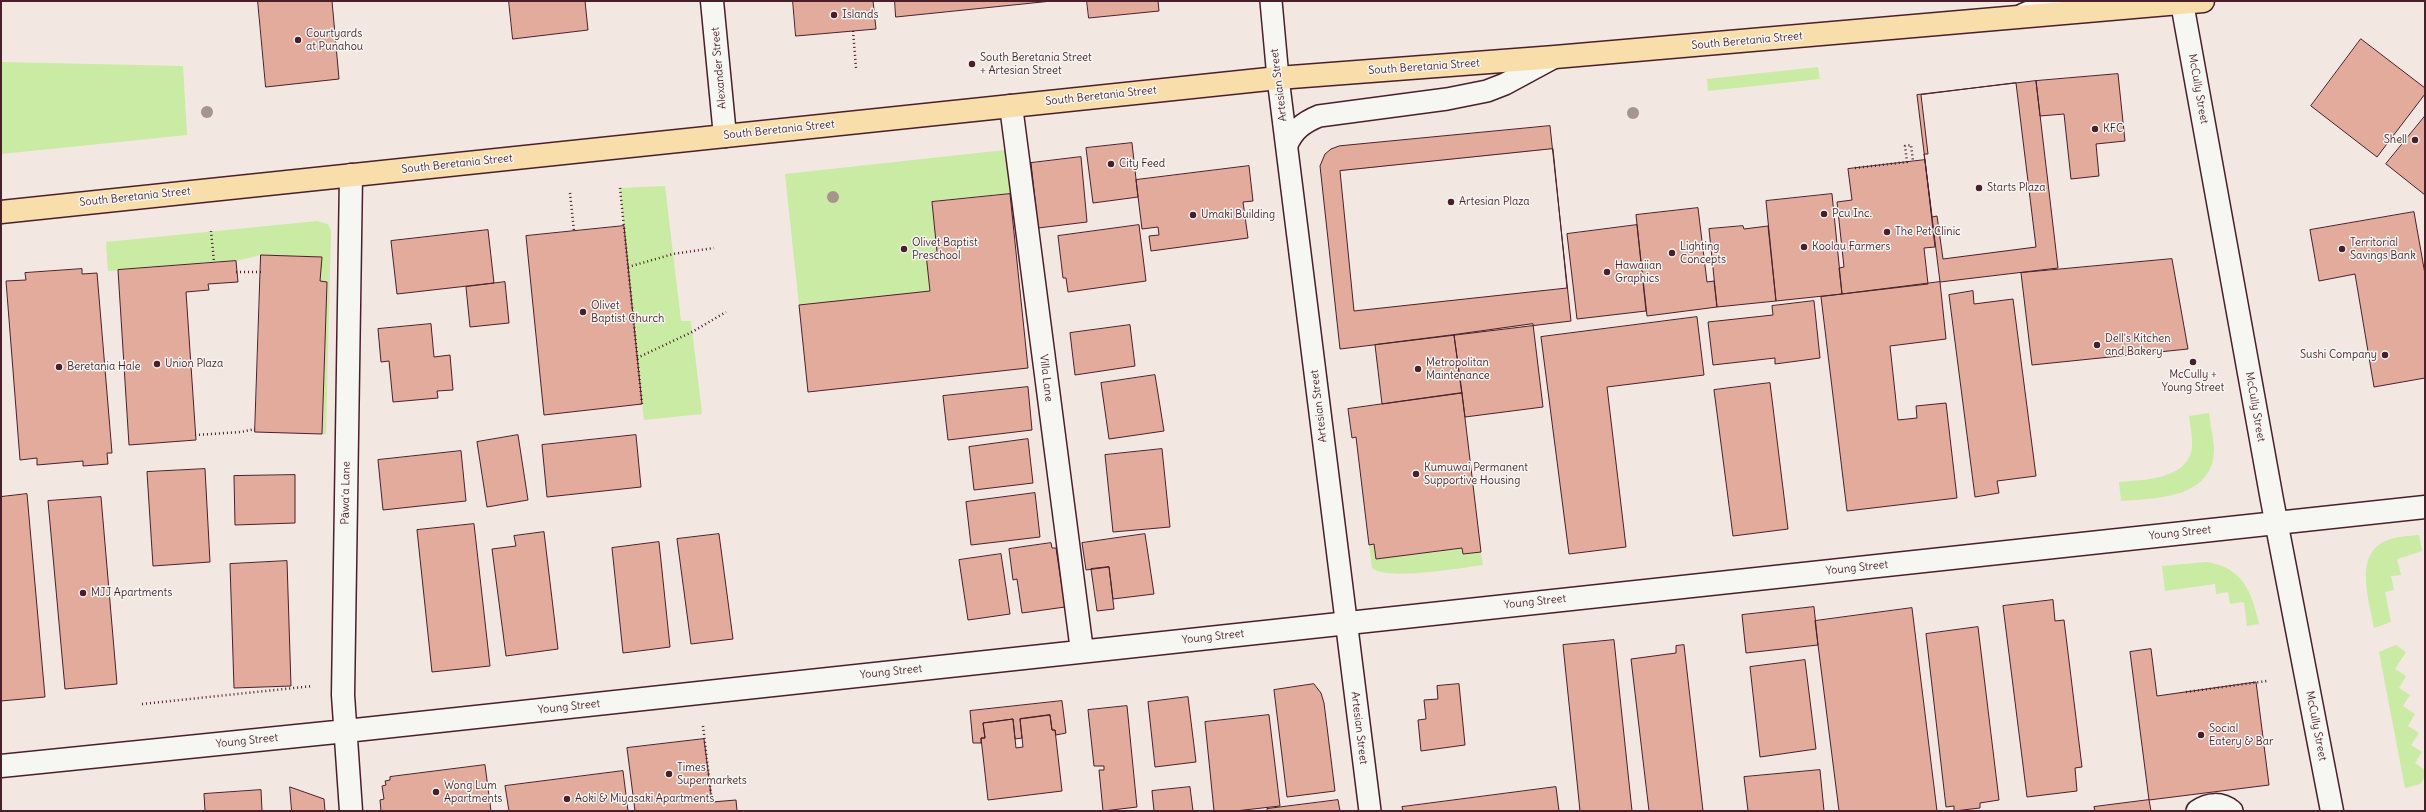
<!DOCTYPE html>
<meta charset="utf-8">
<style>
body{margin:0}
#map{position:relative;width:2426px;height:812px;overflow:hidden;background:#f2e7e1;font-family:Delius,sans-serif}
canvas{display:block}
.frame{position:absolute;inset:0;border:2px solid #4a1f2b;pointer-events:none}
</style>
<div id="map">
<canvas width="2426" height="812"></canvas>
<div class="frame"></div>
</div>
<script>
const ctx = document.querySelector('canvas').getContext('2d');
ctx.lineJoin = 'round';
function fill(path, color) {
  ctx.fillStyle = color;
  ctx.fill(path, 'evenodd');
}
function stroke(path, color, width, dash) {
  ctx.strokeStyle = color;
  ctx.lineWidth = width;
  ctx.lineCap = dash ? 'butt' : 'round';
  ctx.setLineDash(dash || []);
  ctx.stroke(path);
}
function write(font, color, halo, rows, align = 'center') {
  ctx.font = font + ' Delius,sans-serif';
  ctx.lineWidth = 3;
  ctx.setLineDash([]);
  ctx.textBaseline = 'middle';
  ctx.strokeStyle = halo;
  ctx.fillStyle = color;
  for (const [text, x, y, turn = 0] of rows) {
    ctx.save();
    ctx.translate(x, y);
    ctx.rotate((+turn || 0) * Math.PI / 180);
    ctx.textAlign = isNaN(turn) ? turn : align;
    if (halo) ctx.strokeText(text, 0, 0);
    ctx.fillText(text, 0, 0);
    ctx.restore();
  }
}
fill(new Path2D(`
 M1,62L183,66L187,135L1,154Z
 M1818,67L1820,79L1708,91L1707,79Z
 M1005,150L1010,194L932,202L937,252L926,254L930,291L799,305L785,174Z
 M665,186L681,321H691L702,414L644,420L620,188Z
 M317,221L328,224L331,231L326,434H322L327,282L320,281L321,257L261,255L236,261L197,263V265L108,271L106,242Z
 M2209,413C2210,424 2213,436 2214,447C2215,499 2157,498 2121,501L2119,482C2142,480 2189,480 2192,447C2193,437 2190,426 2189,416Z
 M2419,535L2422,551L2397,559L2401,575L2391,576L2394,590L2385,592L2391,622L2374,628C2370,601 2352,553 2388,540C2398,536 2409,536 2419,535Z
 M1374,544L1376,559L1462,548L1463,554L1481,552L1483,565C1460,568 1388,581 1372,568L1369,545Z
 M2206,562C2244,568 2251,591 2259,624L2247,626L2244,602L2230,604L2228,592L2216,594L2215,584L2165,591L2162,566Z
 M2396,645L2406,652L2395,669L2406,676L2399,688L2410,695L2403,706L2415,714L2408,726L2419,733L2411,745L2422,752L2415,763L2425,770V777L2420,784L2405,788L2379,652Z`), '#caeba3');
const building = new Path2D(`
 M258,1H332L339,79L266,87Z
 M509,1H585L588,30L513,39Z
 M793,1H873L876,29L796,36Z
 M895,1H1052L896,17Z
 M1087,1H1158L1159,11L1089,18Z
 M2361,39L2425,88V94L2377,157L2311,106Z
 M2118,74L2125,141L2096,144L2099,176L2071,179L2064,114L2040,116L2036,81Z
 M2036,81L2058,268L1940,282L1917,95Z
 M2016,83L2036,247L1943,259L1937,216L1932,217L1924,154H1928L1921,95Z
 M2425,116V195L2386,164Z
 M1550,126L1571,321L1340,349L1320,166L1325,154L1331,149L1339,146Z
 M1132,143L1138,197L1093,203L1086,148Z
 M1553,149L1567,288L1354,311L1340,171Z
 M1081,157L1087,222L1038,228L1031,163Z
 M1925,160L1935,247L1924,248L1928,284L1842,294L1839,268L1844,267L1837,202L1852,200L1848,169Z
 M1249,166L1253,201L1243,202L1248,238L1151,251L1149,236L1159,235L1158,227L1142,229L1136,180Z
 M1010,194L1028,368L808,392L799,305L930,291L926,254L937,252L932,202Z
 M1832,194L1842,294L1776,301L1766,201Z
 M1698,208L1707,282L1714,281L1717,307L1647,316L1636,215Z
 M2414,212L2425,274V378L2374,387L2355,274L2319,281L2310,230Z
 M1139,225L1146,281L1068,292L1066,278H1063L1058,236Z
 M1637,225L1646,311L1577,319L1567,234Z
 M624,226L642,404L544,415L526,236Z
 M1743,226L1744,229L1768,226L1776,301L1717,307L1709,229Z
 M488,230L494,283L397,294L391,241Z
 M261,255L322,257L320,281L327,282L322,434L255,432Z
 M2172,259L2188,349L2032,365L2021,273Z
 M236,261L238,282L208,284L209,290L186,292L196,440L129,445L118,270Z
 M82,269V274L97,273L112,453H107L108,464L83,466V461L37,465V458L20,460L6,281L26,280L25,273Z
 M505,282L509,323L470,327L466,287Z
 M1940,282L1946,339L1890,346L1898,420L1917,418L1916,406L1946,403L1957,498L1847,511L1821,297Z
 M1973,291L1974,304L2013,299L2036,476L1997,481L1999,493L1975,497L1949,295Z
 M1814,301L1820,358L1775,364V358L1713,365L1708,322L1773,315L1772,306Z
 M1697,317L1704,375L1607,387L1626,547L1569,554L1541,337Z
 M431,324L434,357L450,355L453,390L437,391L438,398L393,402L389,361L381,362L378,329Z
 M1533,324L1543,407L1465,417L1454,335Z
 M1130,325L1135,366L1075,375L1070,333Z
 M1454,335L1462,393L1382,404L1375,345Z
 M1155,375L1164,431L1109,439L1101,383Z
 M1770,383L1788,529L1733,536L1714,390Z
 M1028,387L1032,430L948,440L943,396Z
 M1462,393L1481,552L1463,554L1462,548L1376,559L1374,544L1369,545L1356,437L1352,438L1348,409Z
 M518,435L528,500L487,507L477,442Z
 M636,435L641,487L547,497L542,445Z
 M1028,439L1033,483L974,490L969,447Z
 M1162,449L1170,527L1113,532L1105,455Z
 M461,451L466,501L383,510L378,460Z
 M205,469L210,562L153,566L147,472Z
 M295,475V523L235,525L234,476Z
 M1035,493L1040,537L971,545L966,502Z
 M27,494L45,697L1,701V497Z
 M101,497L117,684L65,689L48,501Z
 M474,524L490,666L432,672L417,530Z
 M544,532L558,649L506,656L492,549L516,546L514,536Z
 M719,534L733,639L691,644L677,539Z
 M1145,534L1154,594L1113,599L1109,567L1086,570L1082,543Z
 M659,542L670,647L623,653L612,548Z
 M1051,543L1052,548H1056L1065,607L1022,613L1017,579L1013,580L1009,549Z
 M1001,554L1010,614L968,620L959,560Z
 M287,561L291,686L234,688L230,564Z
 M1109,567L1114,609L1097,611L1091,569Z
 M2053,600L2055,621L2064,620L2082,767L2075,768L2077,791L2027,797L2003,606Z
 M1814,607L1818,645L1746,653L1742,615Z
 M1912,608L1937,811H1839L1815,621Z
 M1978,627L1999,800L1980,803V808L1954,811V806L1946,807L1926,634Z
 M1614,640L1632,811H1580L1563,645Z
 M1684,645L1703,811H1649L1631,659L1676,653V646Z
 M2151,649L2157,696L2256,682L2269,785L2149,800L2130,652Z
 M1805,660L1816,749L1760,757L1750,667Z
 M1314,684L1321,693L1324,703L1335,791L1287,797L1274,690Z
 M1459,684L1465,745L1421,751L1418,720L1426,719L1424,700L1438,699L1437,686Z
 M1188,697L1196,762L1155,767L1148,702Z
 M1062,701L1066,733L1056,735L1055,730H1052L1050,715L1020,719L1022,738L1015,739L1013,719L983,723L985,738H981V743H973L970,711Z
 M1127,706L1137,807L1103,811L1099,770H1104V766H1094L1088,710Z
 M1050,715L1052,730H1055L1062,791L988,800L981,738H985L983,723L1013,719L1016,748L1023,747L1020,719Z
 M1269,715L1280,806L1235,811H1214L1205,722Z
 M704,739L712,802L736,800L737,811H635L627,748Z
 M485,765L491,811H381L380,800L384,799L382,786L386,785L385,781L390,780V777Z
 M1820,770L1824,811H1748L1744,777Z
 M623,771L628,811H509L505,786Z
 M290,787L324,799L325,811H292Z
 M1190,787L1193,811H1154L1152,791Z
 M1556,787L1559,811H1403L1402,807Z
 M261,790L262,811H205L204,794Z
 M1338,800L1340,811H1267V809Z
 M2149,800L2151,811H2095L2094,807Z`);
fill(building, '#e3ab9c');
stroke(building, '#4a1f2b', 1);
const service = new Path2D(`
 M1271,1L1278,78L1370,811
 M1287,145C1293,130 1304,122 1319,116L1447,99L1487,91L1505,84L1555,57
 M2197,811C2208,803 2221,802 2232,811`);
const minor = new Path2D(`
 M712,1L725,136
 M1011,106L1082,651
 M351,175L343,695L351,811
 M1,766L346,731L2425,507`);
const tertiary = new Path2D(`
 M2023,15L2055,1`);
const secondary = new Path2D(`
 M2182,3L2272,500L2332,811`);
const primary = new Path2D(`
 M1,212L1278,78L1555,57L2203,1`);
stroke(service, '#4a1f2b', 24);
stroke(minor, '#4a1f2b', 25);
stroke(tertiary, '#4a1f2b', 25);
stroke(secondary, '#4a1f2b', 25);
stroke(primary, '#4a1f2b', 25);
stroke(new Path2D(`
 M853,31L856,68
 M1855,168L1907,162L1905,146L1911,145L1913,161
 M620,188L642,404
 M570,193L574,231
 M211,231L214,262
 M628,267L673,254L714,248
 M236,272H261
 M637,358L692,332L726,312
 M195,435L241,432L255,429
 M2186,692L2267,681
 M142,704L313,686
 M703,726L712,802`), '#4a1f2b', 2.5, [1, 3]);
stroke(service, '#f6f6f2', 21);
stroke(minor, '#f6f6f2', 22);
stroke(tertiary, '#f6f6f2', 22);
stroke(secondary, '#f6f6f2', 22);
stroke(primary, '#f8deab', 22);
ctx.fillStyle = '#a7958d';
for (const [x, y] of [
 [207,112],
 [1633,113],
 [833,197]
]) {
  ctx.beginPath();
  ctx.arc(x, y, 6, 0, 2 * Math.PI);
  ctx.fill();
}
for (const [x, y, r, color] of [
 [834,15,4,"#4a1f2b"],
 [298,40,4,"#4a1f2b"],
 [972,64,4,"#4a1f2b"],
 [2095,129,4,"#4a1f2b"],
 [2415,140,4,"#4a1f2b"],
 [1111,164,4,"#4a1f2b"],
 [1979,188,4,"#4a1f2b"],
 [1451,202,4,"#4a1f2b"],
 [1824,214,4,"#4a1f2b"],
 [1193,215,4,"#4a1f2b"],
 [1887,232,4,"#4a1f2b"],
 [1804,247,4,"#4a1f2b"],
 [904,249,4,"#4a1f2b"],
 [2342,249,4,"#4a1f2b"],
 [1672,253,4,"#4a1f2b"],
 [1607,272,4,"#4a1f2b"],
 [583,312,4,"#4a1f2b"],
 [2097,345,4,"#4a1f2b"],
 [2385,355,4,"#4a1f2b"],
 [2193,362,4,"#4a1f2b"],
 [157,364,4,"#4a1f2b"],
 [59,367,4,"#4a1f2b"],
 [1418,369,4,"#4a1f2b"],
 [1416,474,4,"#4a1f2b"],
 [83,593,4,"#4a1f2b"],
 [2201,735,4,"#4a1f2b"],
 [669,774,4,"#4a1f2b"],
 [436,792,4,"#4a1f2b"],
 [567,799,4,"#4a1f2b"]
]) {
  const dot = new Path2D();
  dot.arc(x, y, r, 0, 2 * Math.PI);
  ctx.fillStyle = color;
  ctx.fill(dot);
  stroke(dot, '#f6f6f2', 1.5);
}
write('11px', '#4a1f2b', '#f6f6f2', [
 ["Islands",842,15],
 ["Courtyards",306,34],
 ["at Punahou",306,47],
 ["South Beretania Street",980,58],
 ["+ Artesian Street",980,71],
 ["KFC",2103,129],
 ["Shell",2407,140,"right"],
 ["City Feed",1119,164],
 ["Starts Plaza",1987,188],
 ["Artesian Plaza",1459,202],
 ["Pcu Inc.",1832,214],
 ["Umaki Building",1201,215],
 ["The Pet Clinic",1895,232],
 ["Olivet Baptist",912,243],
 ["Preschool",912,256],
 ["Territorial",2350,243],
 ["Savings Bank",2350,256],
 ["Lighting",1680,247],
 ["Concepts",1680,260],
 ["Koolau Farmers",1812,247],
 ["Hawaiian",1615,266],
 ["Graphics",1615,279],
 ["Olivet",591,306],
 ["Baptist Church",591,319],
 ["Dell's Kitchen",2105,339],
 ["and Bakery",2105,352],
 ["Sushi Company",2377,355,"right"],
 ["Metropolitan",1426,363],
 ["Maintenance",1426,376],
 ["Union Plaza",165,364],
 ["Beretania Hale",67,367],
 ["McCully +",2193,375,"center"],
 ["Young Street",2193,388,"center"],
 ["Kumuwai Permanent",1424,468],
 ["Supportive Housing",1424,481],
 ["MJJ Apartments",91,593],
 ["Social",2209,729],
 ["Eatery & Bar",2209,742],
 ["Times",677,768],
 ["Supermarkets",677,781],
 ["Wong Lum",444,786],
 ["Apartments",444,799],
 ["Aoki & Miyasaki Apartments",575,799]
], 'left');
write('11px', '#4a1f2b', '#f6f6f2', [
 ["South Beretania Street",1747,41,-5],
 ["South Beretania Street",1424,67,-4],
 ["Alexander Street",719,68,-95],
 ["Artesian Street",1279,85,-97],
 ["McCully Street",2198,89,80],
 ["South Beretania Street",1101,96,-6],
 ["South Beretania Street",779,130,-6],
 ["South Beretania Street",457,164,-6],
 ["South Beretania Street",135,197,-6],
 ["Villa Lane",1046,378,83],
 ["Artesian Street",1319,406,-97],
 ["McCully Street",2255,407,80],
 ["Pāwaʻa Lane",346,493,-89],
 ["Young Street",2180,533,-6],
 ["Young Street",1857,568,-6],
 ["Young Street",1535,602,-6],
 ["Young Street",1213,637,-6],
 ["Young Street",891,672,-6],
 ["Young Street",569,707,-6],
 ["McCully Street",2316,726,79],
 ["Artesian Street",1359,728,83],
 ["Young Street",247,741,-6]
]);
</script>
